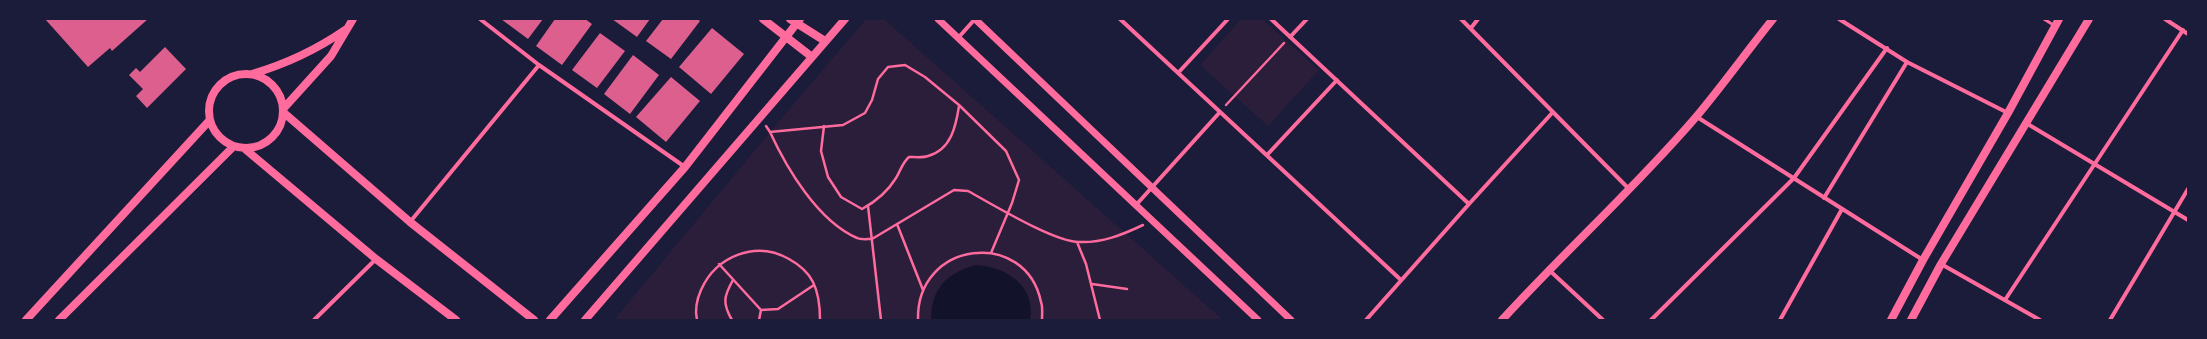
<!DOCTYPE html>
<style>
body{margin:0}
#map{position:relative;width:2207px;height:339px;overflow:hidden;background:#1b1b3a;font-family:Signika,sans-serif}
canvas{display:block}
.frame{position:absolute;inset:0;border:20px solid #1b1b3a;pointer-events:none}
</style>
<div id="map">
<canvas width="2207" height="339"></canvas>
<div class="frame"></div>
</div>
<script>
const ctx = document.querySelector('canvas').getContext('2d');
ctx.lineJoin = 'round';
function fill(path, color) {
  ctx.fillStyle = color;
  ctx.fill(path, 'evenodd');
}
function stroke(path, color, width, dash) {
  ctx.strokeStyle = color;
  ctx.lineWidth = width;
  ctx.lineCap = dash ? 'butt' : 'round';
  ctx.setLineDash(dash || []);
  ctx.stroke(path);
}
fill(new Path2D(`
 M866,19H884L1223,320H614L770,132Z
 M1241,19H1262L1319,70L1268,126L1200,65Z`), '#2a1e3b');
fill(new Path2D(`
 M976,265C1006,267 1036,285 1030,320H931C931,288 947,273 976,265Z`), '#12122b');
fill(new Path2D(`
 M45,19H148L112,51L110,48L88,67Z
 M501,19H543L528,39Z
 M555,19H585L592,24L562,65L536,46Z
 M612,19H650L637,37Z
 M663,19H697L700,21L671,59L646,41Z
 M712,28L744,54L711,94L679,67Z
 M600,33L625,51L597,88L572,70Z
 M165,47L186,69L147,108L136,96L143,89L129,75L136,68L140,72Z
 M633,55L659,75L630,114L604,94Z
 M671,77L700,101L666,142L636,117Z`), '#dd5f8e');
stroke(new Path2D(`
 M1226,105L1284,43
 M766,126L770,132L843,125L865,113L872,100L878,79L888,67L905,65L925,77L959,105L1006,151L1019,180L1012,203L991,253
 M824,126L821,151L828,177L841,197L862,209C875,202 888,191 896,178C901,170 902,163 909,157C915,157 923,158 928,156C951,150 956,126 959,106
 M770,132C787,169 818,221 857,238C861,240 867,239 872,239L954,190L968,191C992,204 1054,242 1079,242C1102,243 1122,235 1143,225
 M868,206L881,320
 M897,224L923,290
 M1077,242L1086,264L1100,320
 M719,264L761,310
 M1092,284L1127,289
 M697,320C695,311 697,299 701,290C716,256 756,240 789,259C798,264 808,272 813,282C819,294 820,306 820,320
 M732,320C722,303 724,296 733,280
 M759,320L761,310L778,309L814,285
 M918,320C916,240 1026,228 1041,302C1043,307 1042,314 1042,320`), '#ff6b9d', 2.5);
stroke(new Path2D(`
 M2044,19L2055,26`), '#ff6b9d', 3);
stroke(new Path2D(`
 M480,19L539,65L685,167
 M1120,19L1401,280
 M1271,19L1469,204
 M1461,19L1629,189
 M1839,19L1907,62L2008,113
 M2165,19L2188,34
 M1471,28L1478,19
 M1290,37L1307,19
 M958,38L975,19
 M1178,73L1228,19
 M1697,117L1923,260
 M2026,123L2188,220
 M1267,155L1337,80
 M1824,198L1907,62
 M1136,205L1220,112
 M410,222L539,65
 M1941,264L2040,320
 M1548,269L1603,320
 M2005,300L2183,30
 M314,320L376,259
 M1366,320L1469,204L1553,112
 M1651,320L1794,178L1887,48
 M1780,320L1842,209
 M2110,320L2188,189`), '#ff6b9d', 4);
stroke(new Path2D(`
 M938,19L1258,320
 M975,19L1291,320`), '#ff6b9d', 7);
stroke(new Path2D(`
 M763,19L812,57
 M790,19L825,41
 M209 111a37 37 0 1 1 74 0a37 37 0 1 1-74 0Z
 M252,74C286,64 316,50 345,30
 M283,109L331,56L353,19
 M283,112L410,222L534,320
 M245,149L376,259L456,320
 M26,320L209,121
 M59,320L233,147
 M550,320L685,167L800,19
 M585,320L845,19
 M1502,320C1565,251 1635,188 1696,117C1723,85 1747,51 1773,19
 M1891,320L1923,260L2008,113L2059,19
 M1911,320L1941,264L2089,19`), '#ff6b9d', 8);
</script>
